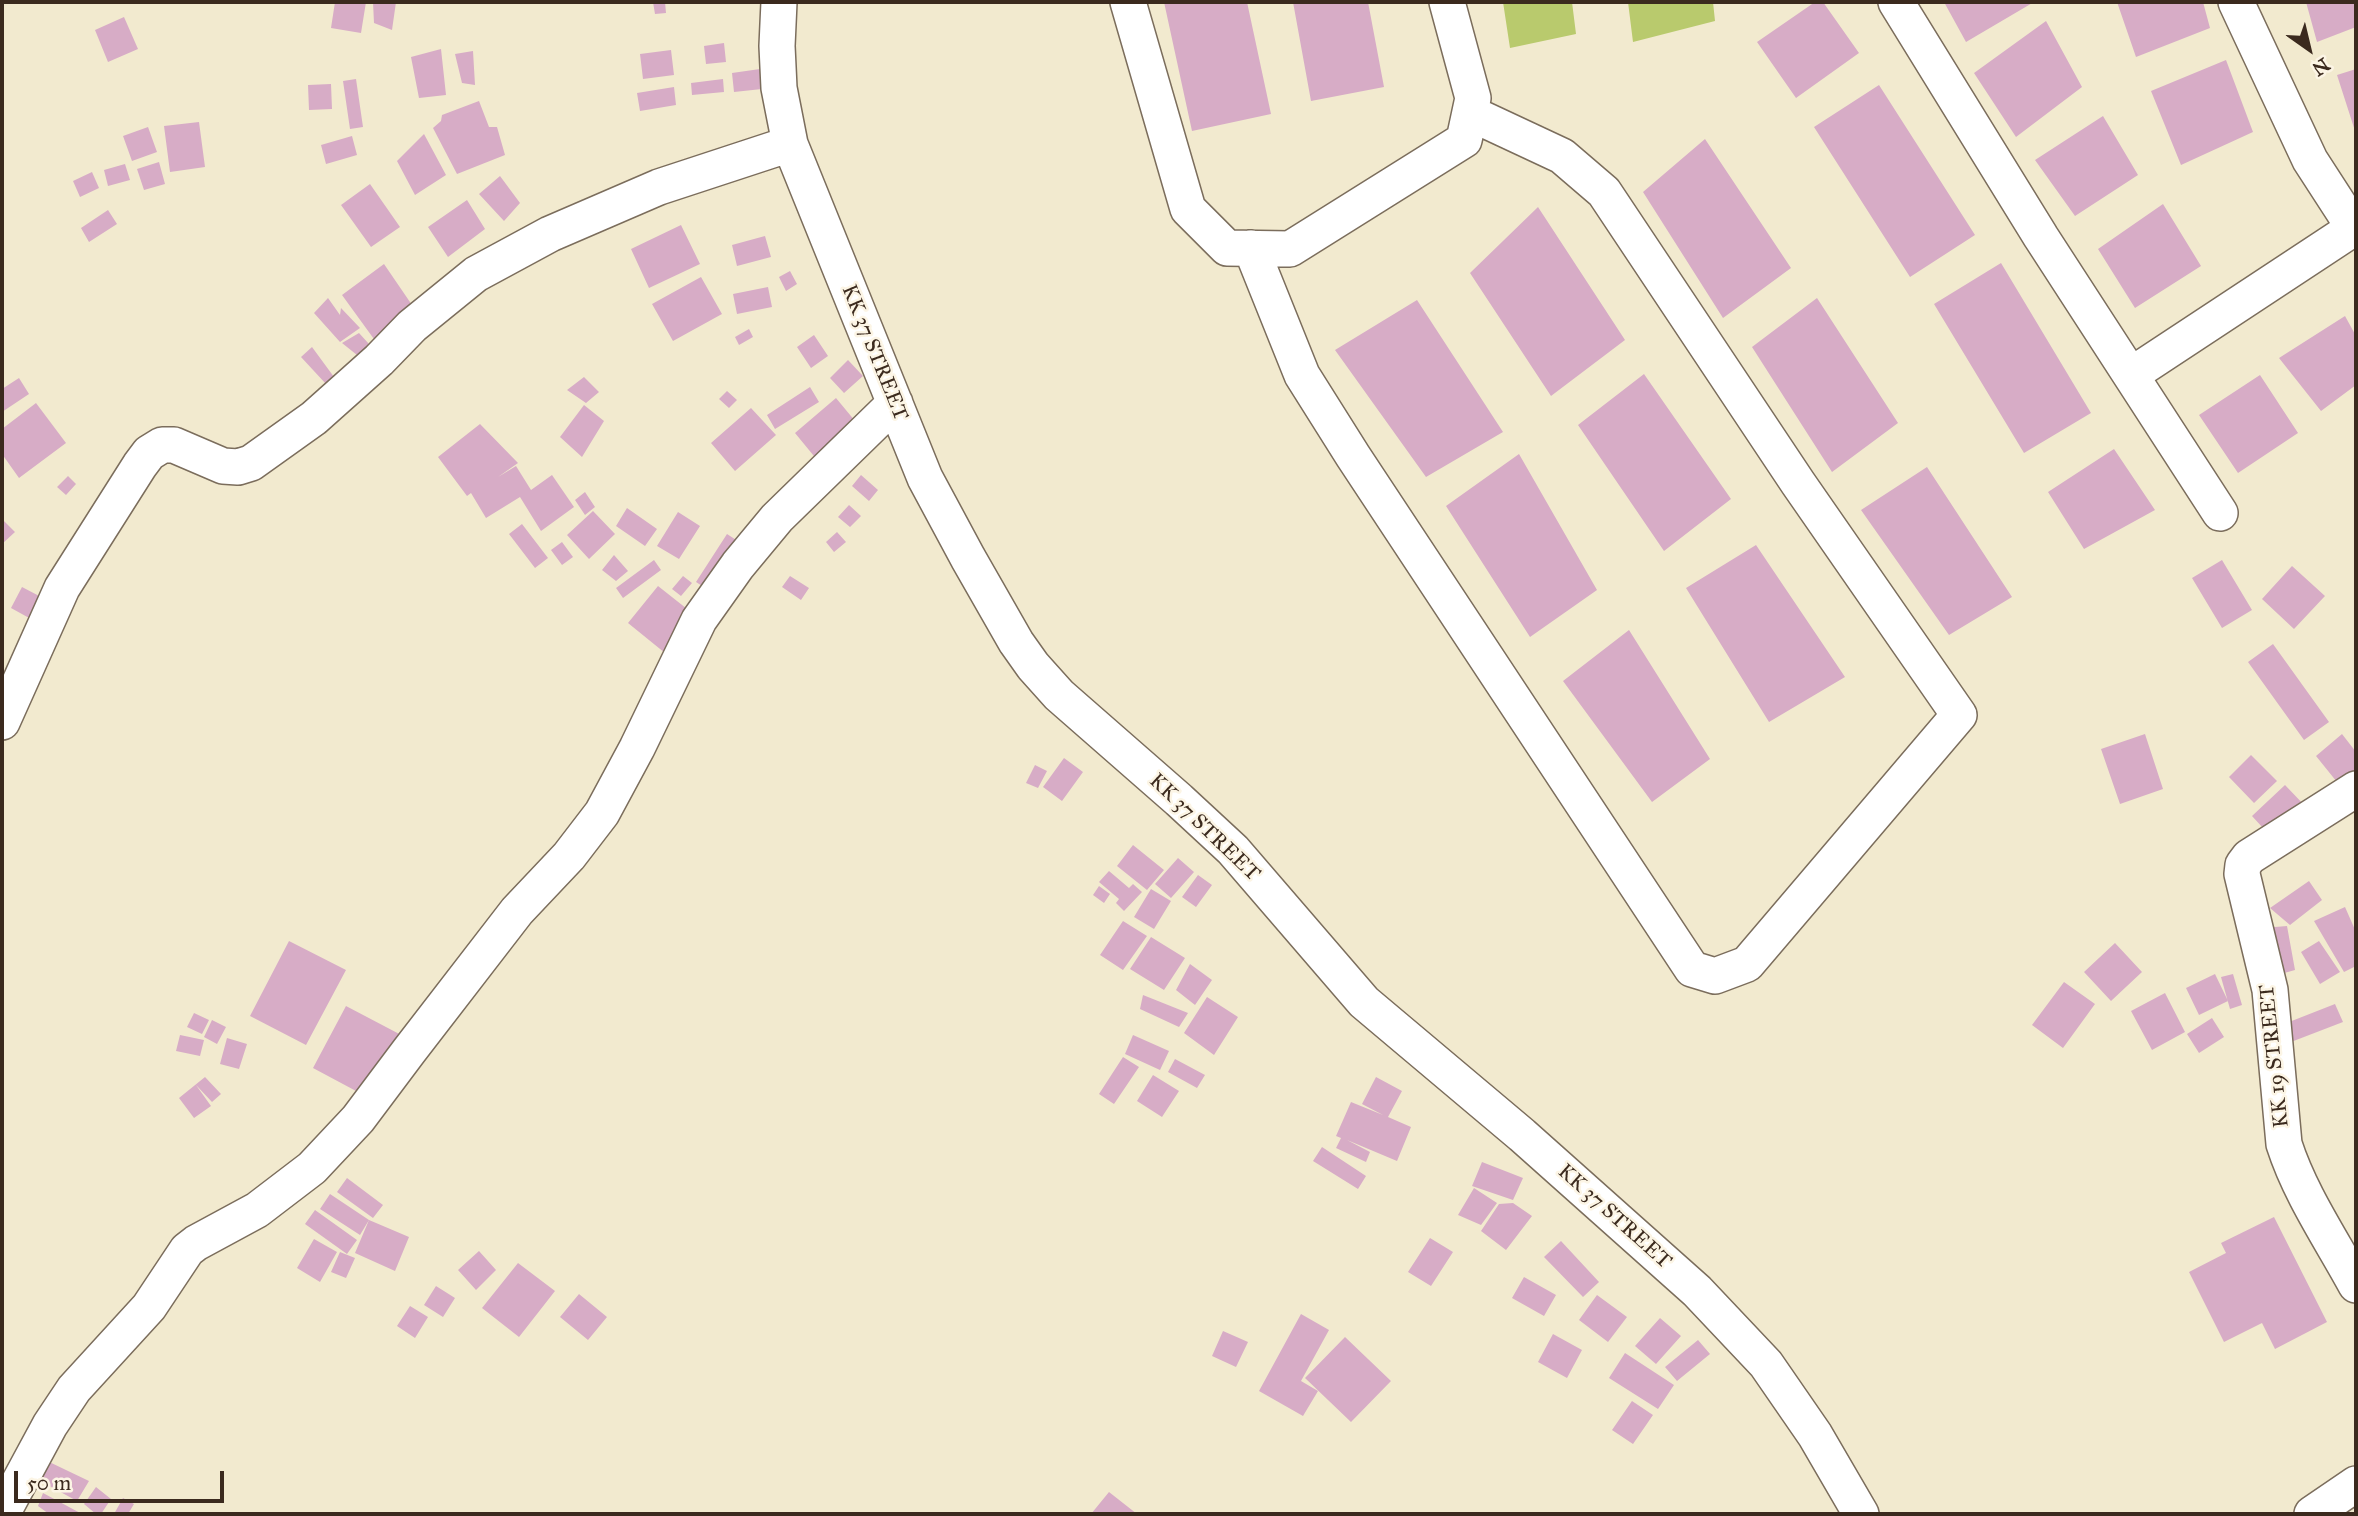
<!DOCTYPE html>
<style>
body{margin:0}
#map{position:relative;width:2358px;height:1516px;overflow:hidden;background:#f2eacf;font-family:"IM FELL Great Primer",serif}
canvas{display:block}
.frame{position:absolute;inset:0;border:4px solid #3b2a1e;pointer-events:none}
.north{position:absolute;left:2274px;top:14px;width:70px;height:70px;-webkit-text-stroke:5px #fcf5e5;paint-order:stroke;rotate:146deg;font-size:19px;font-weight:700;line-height:28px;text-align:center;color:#3b2a1e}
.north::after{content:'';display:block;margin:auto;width:24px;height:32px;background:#3b2a1e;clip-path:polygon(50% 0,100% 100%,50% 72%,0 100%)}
.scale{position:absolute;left:14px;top:1471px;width:210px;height:32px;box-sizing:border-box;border:4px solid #3b2a1e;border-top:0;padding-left:9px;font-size:21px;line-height:24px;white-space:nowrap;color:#3b2a1e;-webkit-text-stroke:5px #fcf5e5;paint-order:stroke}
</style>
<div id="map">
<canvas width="2358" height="1516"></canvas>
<div class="frame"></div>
<div class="north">N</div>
<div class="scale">50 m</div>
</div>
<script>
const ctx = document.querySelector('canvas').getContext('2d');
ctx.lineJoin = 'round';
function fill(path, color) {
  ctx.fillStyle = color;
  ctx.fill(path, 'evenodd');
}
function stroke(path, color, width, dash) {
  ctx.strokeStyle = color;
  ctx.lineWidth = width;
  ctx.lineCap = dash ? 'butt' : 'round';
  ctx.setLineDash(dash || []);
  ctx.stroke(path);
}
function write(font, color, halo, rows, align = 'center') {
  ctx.font = font + ' "IM FELL Great Primer",serif';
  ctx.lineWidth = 5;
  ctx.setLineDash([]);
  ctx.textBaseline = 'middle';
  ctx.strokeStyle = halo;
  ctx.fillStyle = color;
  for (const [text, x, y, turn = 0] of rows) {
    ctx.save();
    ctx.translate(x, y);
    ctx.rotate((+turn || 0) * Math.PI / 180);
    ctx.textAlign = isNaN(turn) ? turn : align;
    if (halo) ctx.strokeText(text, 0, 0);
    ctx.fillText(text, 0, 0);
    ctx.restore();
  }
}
fill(new Path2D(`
 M1503,2H1572L1576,34L1510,48Z
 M1628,2H1713L1715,21L1633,42Z`), '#b9ca6d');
fill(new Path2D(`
 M335,2H366L361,33L331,28Z
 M373,2H396L392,30L374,23Z
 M653,2H665L666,13L655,14Z
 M1164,2H1247L1271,114L1192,131Z
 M1293,2H1368L1384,87L1311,101Z
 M1815,2H1823L1859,53L1796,98L1757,42Z
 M1944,2H2034L1966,42Z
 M2117,2H2203L2210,28L2136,57Z
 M2306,2H2356V27L2317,42Z
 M124,17L138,49L108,62L95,30Z
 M2046,21L2082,87L2016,137L1974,73Z
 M724,43L726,62L706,64L704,46Z
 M441,49L446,95L419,98L411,57Z
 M671,50L674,75L643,79L640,54Z
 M473,51L475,85L462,83L455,54Z
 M2226,60L2253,132L2181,165L2151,91Z
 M760,69L762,89L734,92L732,73Z
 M2356,69V134L2337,75Z
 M356,79L363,127L350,129L343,81Z
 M723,79L724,92L692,95L691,83Z
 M331,84L332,109L309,110L308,85Z
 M1879,85L1975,235L1910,277L1814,127Z
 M674,87L676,105L640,111L637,93Z
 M479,101L489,127H497L505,155L457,174L433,128L441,121L442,115Z
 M2103,116L2138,175L2075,216L2035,160Z
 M199,122L205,167L170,172L164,126Z
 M148,127L157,152L132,161L123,136Z
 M424,134L446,175L415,195L397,161Z
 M352,136L357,155L326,164L321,145Z
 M1705,139L1791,268L1723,318L1643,192Z
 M159,162L165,184L144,190L137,169Z
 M125,164L130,180L108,186L104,170Z
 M92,172L99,188L80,197L73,181Z
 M500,176L520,203L504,221L479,194Z
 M370,184L400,227L371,247L341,205Z
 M467,200L485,229L448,257L428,227Z
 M2163,204L2201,266L2135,308L2098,249Z
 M1538,207L1625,340L1551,396L1470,273Z
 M108,210L117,224L89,242L81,228Z
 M681,225L700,264L649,288L631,249Z
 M765,236L771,257L737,266L732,245Z
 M2001,263L2091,413L2024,453L1934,304Z
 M384,264L412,305L379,346L342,295Z
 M790,271L797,284L786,291L779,277Z
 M701,277L722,314L673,341L652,304Z
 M768,287L772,307L737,314L733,294Z
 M328,298L340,315L341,308L360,328L340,342L314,313Z
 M1817,298L1898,423L1832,472L1752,347Z
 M1417,300L1503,432L1426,477L1335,350Z
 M2345,316L2356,336V385L2321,411L2279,358Z
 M749,329L753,337L739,345L735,337Z
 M359,333L379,355L367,363L342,343Z
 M814,335L828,356L811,368L797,347Z
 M312,347L334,377L326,384L301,357Z
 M848,360L863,376L844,393L830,378Z
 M1644,374L1731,499L1664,551L1578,425Z
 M2260,375L2298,433L2238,473L2199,415Z
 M584,377L599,392L586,403L567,390Z
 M19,378L29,394L2,412V389Z
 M810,387L819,402L775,429L767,415Z
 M727,391L737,400L729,408L719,399Z
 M836,398L860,427L818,461L795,433Z
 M36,403L66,443L19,478L2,454V429Z
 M584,405L604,421L582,457L560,437Z
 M751,408L776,435L735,471L711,443Z
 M480,424L518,463L498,477L516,466L531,490L552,475L574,507L541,531L520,497L486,518L471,493L467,496L438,457Z
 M2114,449L2155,510L2084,549L2048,492Z
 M1519,454L1597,590L1530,637L1446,506Z
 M1927,467L2012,597L1949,635L1861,510Z
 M861,475L878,490L869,501L852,486Z
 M68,476L76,484L66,495L57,487Z
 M585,492L595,507L585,515L575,500Z
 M849,505L861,516L850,527L838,517Z
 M627,508L657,529L645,546L616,526Z
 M593,511L615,534L589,559L567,535Z
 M678,512L700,526L679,559L657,546Z
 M2,519L15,532L2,544Z
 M522,524L548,558L535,568L509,534Z
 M837,532L846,542L834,552L826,542Z
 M727,534L747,547L716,595L696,582Z
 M562,542L573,557L562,565L551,550Z
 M1756,545L1845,677L1769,722L1686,588Z
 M614,555L628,571L616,581L602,570Z
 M654,560L661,570L623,598L616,588Z
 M2222,560L2252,610L2222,628L2192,578Z
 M2292,566L2325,596L2294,629L2262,599Z
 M683,576L692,583L681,596L672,589Z
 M790,576L809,588L801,600L782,587Z
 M658,586L696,616L665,653L628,623Z
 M22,587L43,598L31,619L11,608Z
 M1629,630L1710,759L1652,802L1563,681Z
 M2273,644L2329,722L2304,740L2248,662Z
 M2145,734L2163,789L2120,804L2101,749Z
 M2342,734L2356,752V775L2341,787L2316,756Z
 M2251,755L2277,781L2254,803L2229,777Z
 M1064,758L1083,772L1062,801L1043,787Z
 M1035,765L1047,771L1038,788L1026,783Z
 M2285,785L2307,808L2274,840L2252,816Z
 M1133,845L1164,870L1147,890L1117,866Z
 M1178,858L1194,872L1171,898L1155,884Z
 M1109,871L1129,888L1133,884L1142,892L1124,911L1116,903L1119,899L1099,882Z
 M1198,875L1212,885L1196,907L1182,897Z
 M2309,881L2322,900L2290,925L2270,908Z
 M1099,886L1110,894L1104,903L1093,895Z
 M1151,889L1171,901L1154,929L1134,917Z
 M2345,907L2356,932V966L2344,972L2314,921Z
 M1123,921L1147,936L1123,970L1100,955Z
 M2255,922L2275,927L2287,926L2295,970L2270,977Z
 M1151,937L1185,958L1164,990L1130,969Z
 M289,941L346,970L306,1045L250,1016Z
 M2319,941L2340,972L2320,984L2301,952Z
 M2115,943L2142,972L2111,1001L2084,972Z
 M1190,964L1212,980L1195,1005L1176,990Z
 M2215,974L2228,1001L2199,1015L2186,988Z
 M2233,974L2242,1005L2230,1009L2221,977Z
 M2064,982L2095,1004L2063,1048L2032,1025Z
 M2165,993L2185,1032L2152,1050L2131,1011Z
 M1143,995L1188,1013L1179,1027L1140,1009Z
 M1207,997L1238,1017L1214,1055L1184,1033Z
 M2335,1004L2343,1022L2291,1042L2284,1024Z
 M346,1006L405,1037L371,1099L313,1068Z
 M194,1013L209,1020L202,1034L187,1027Z
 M2212,1018L2224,1037L2199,1053L2187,1034Z
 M212,1020L226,1027L217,1044L204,1037Z
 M180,1035L204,1040L200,1056L176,1051Z
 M1133,1035L1169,1051L1160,1070L1125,1054Z
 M227,1038L247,1044L239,1069L220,1064Z
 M1123,1057L1139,1067L1114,1104L1099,1094Z
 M1175,1059L1205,1075L1197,1088L1168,1072Z
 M1153,1075L1179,1091L1162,1117L1137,1101Z
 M205,1077L221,1094L212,1102L196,1085L211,1106L194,1118L179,1098Z
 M1376,1077L1402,1091L1388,1117L1411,1127L1397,1161L1347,1140L1370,1152L1366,1162L1336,1148L1341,1138L1336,1136L1351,1102L1383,1115L1362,1104Z
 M1322,1147L1366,1176L1358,1189L1313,1161Z
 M1482,1162L1523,1178L1513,1200L1472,1186Z
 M347,1178L383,1205L373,1218L337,1192Z
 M1474,1188L1497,1203L1481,1225L1458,1215Z
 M330,1194L369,1220L409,1237L395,1271L355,1253L369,1220L360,1235L320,1209Z
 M1513,1203L1532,1216L1506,1250L1481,1231L1499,1204Z
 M315,1210L357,1240L347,1254L305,1224Z
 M2274,1217L2327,1322L2275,1349L2262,1323L2224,1342L2189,1272L2226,1253L2221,1243Z
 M1430,1238L1453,1252L1431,1286L1408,1272Z
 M314,1239L337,1252L320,1282L297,1268Z
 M1561,1241L1599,1282L1583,1297L1544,1257Z
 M479,1251L496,1270L476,1290L458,1270Z
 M340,1252L355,1258L346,1278L331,1272Z
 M518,1263L555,1291L519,1337L482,1308Z
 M1524,1277L1556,1295L1544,1316L1512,1298Z
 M436,1286L455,1298L443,1317L424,1305Z
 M579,1294L607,1317L588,1340L560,1317Z
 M1597,1295L1627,1317L1608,1342L1579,1320Z
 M410,1306L428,1317L415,1338L397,1326Z
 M1301,1314L1329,1330L1301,1381L1318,1391L1303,1416L1259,1391Z
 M1660,1318L1681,1336L1656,1364L1635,1346Z
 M1223,1331L1248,1342L1236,1367L1212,1356Z
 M1553,1334L1582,1350L1567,1378L1538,1362Z
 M1345,1337L1391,1381L1351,1422L1305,1378Z
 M1698,1340L1710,1354L1677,1381L1665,1367Z
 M1625,1353L1674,1385L1658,1409L1609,1378Z
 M1632,1401L1653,1415L1633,1444L1612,1430Z
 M43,1459L89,1481L77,1501L33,1477Z
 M96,1487L111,1499L101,1514H96L84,1504Z
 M1109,1492L1137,1514H1091Z
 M43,1493L82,1514H49L38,1506Z
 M123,1498L134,1504L128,1514H114Z`), '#d7acc6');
const minor = new Path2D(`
 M779,2L777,46L779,88L790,144L925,478L968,558L1016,642L1033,666L1059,695L1179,800L1233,850L1364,1002L1522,1135L1697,1291L1766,1364L1815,1435L1861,1514
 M1128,2L1188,209L1227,248L1290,249L1464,140L1473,98L1447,2
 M1896,2L2041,237L2220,513
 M2236,2L2310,160L2356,231
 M1251,248L1302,375L1353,456L1692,969L1715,976L1747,964L1959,715L1798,483L1604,192L1562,156L1470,113
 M2131,375L2354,228
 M2,722L62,588L140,465L149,453L162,445H174L223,466L238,467L251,463L314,418L379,360L412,326L476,274L550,234L659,187L790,144
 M2356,789L2249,857L2243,865L2242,874L2270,990L2284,1144C2300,1194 2331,1239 2356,1285
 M2,1514L50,1425L74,1389L149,1307L187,1250L196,1243L257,1210L312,1168L358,1119L409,1051L517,911L569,856L602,813L637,748L699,620L738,565L777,518L895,403
 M2312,1514L2356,1484`);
stroke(minor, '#7b6d5c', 38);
stroke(minor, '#fff', 35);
write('21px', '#3b2a1e', '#fcf5e5', [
 ["KK 37 STREET",874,353,68],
 ["KK 37 STREET",1204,828,44],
 ["KK 19 STREET",2275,1056,-96],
 ["KK 37 STREET",1614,1217,42]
]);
</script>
